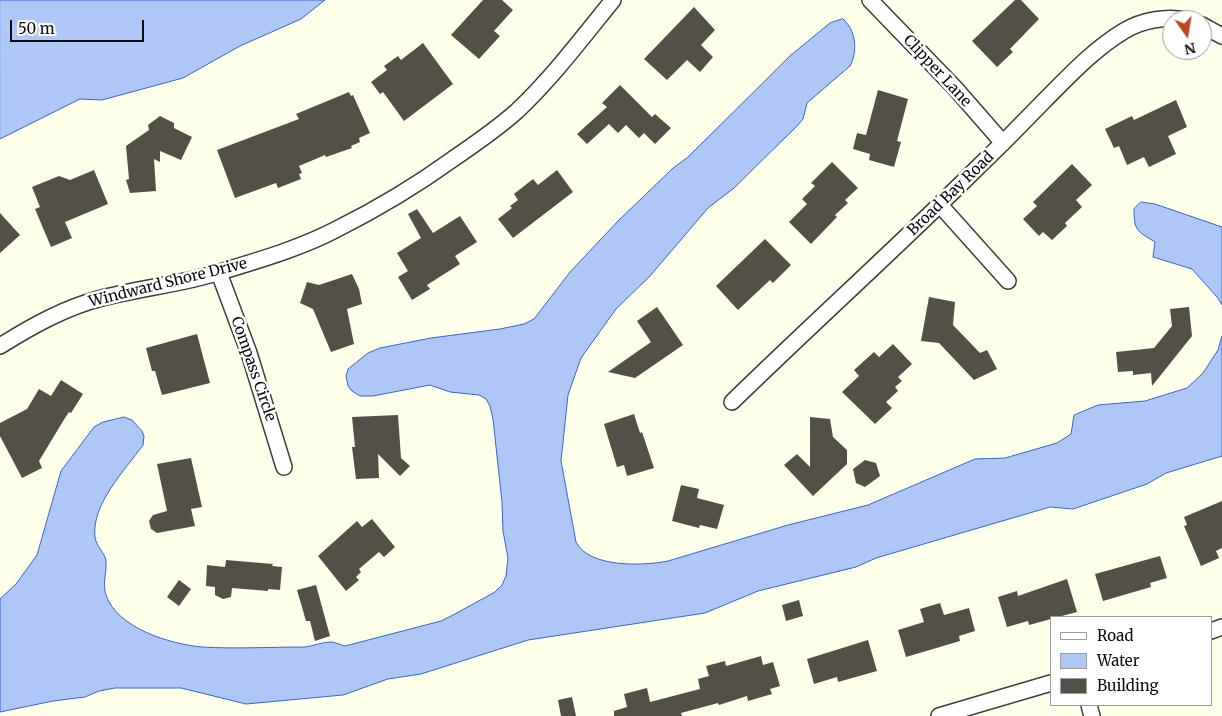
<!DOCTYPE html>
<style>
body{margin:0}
#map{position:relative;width:1222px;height:716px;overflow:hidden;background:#fdffe9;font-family:Merriweather,serif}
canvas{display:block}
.legend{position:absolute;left:1050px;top:616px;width:162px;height:90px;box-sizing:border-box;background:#fff;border:1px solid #9d9d9d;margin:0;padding:6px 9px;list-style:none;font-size:15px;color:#0b0b0b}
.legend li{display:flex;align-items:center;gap:10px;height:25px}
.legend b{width:25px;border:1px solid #9d9d9d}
.north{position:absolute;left:1162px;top:10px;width:50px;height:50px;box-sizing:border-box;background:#fff;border:1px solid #9d9d9d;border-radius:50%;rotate:167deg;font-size:14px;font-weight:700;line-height:20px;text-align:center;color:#0b0b0b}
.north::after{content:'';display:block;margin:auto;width:18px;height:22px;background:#bc4522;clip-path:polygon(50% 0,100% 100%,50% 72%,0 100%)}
.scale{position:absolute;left:10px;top:20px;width:134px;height:22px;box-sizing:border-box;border:2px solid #0b0b0b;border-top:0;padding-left:6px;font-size:15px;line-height:18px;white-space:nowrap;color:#0b0b0b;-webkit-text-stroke:4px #fff;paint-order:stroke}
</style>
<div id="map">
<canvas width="1222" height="716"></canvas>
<ul class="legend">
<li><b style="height:6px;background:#fff"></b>Road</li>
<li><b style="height:14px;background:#aec7f7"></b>Water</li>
<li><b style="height:14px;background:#545048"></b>Building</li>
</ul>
<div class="north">N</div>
<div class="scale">50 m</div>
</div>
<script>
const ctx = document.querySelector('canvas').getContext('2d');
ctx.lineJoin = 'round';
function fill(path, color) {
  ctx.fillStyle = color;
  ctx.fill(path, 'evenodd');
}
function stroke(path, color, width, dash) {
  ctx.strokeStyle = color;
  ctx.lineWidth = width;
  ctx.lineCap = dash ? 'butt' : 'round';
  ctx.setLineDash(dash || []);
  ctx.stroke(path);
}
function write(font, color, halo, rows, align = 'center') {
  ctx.font = font + ' Merriweather,serif';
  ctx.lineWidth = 5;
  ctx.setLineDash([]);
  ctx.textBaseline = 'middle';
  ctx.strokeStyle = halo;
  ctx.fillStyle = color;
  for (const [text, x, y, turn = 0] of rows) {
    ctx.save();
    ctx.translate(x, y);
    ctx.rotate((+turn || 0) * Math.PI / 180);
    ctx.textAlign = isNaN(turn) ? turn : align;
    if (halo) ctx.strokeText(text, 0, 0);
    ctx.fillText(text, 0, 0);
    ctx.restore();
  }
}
const water = new Path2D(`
 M0,0H325L301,19L240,46L183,78L102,100L80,99L0,139Z
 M843,19C856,30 858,51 850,66L807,103L803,119L797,126L734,188L708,208L650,276L616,309L581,358L568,395L561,461L576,542C589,568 643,566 668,561L788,525L868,505L975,459L1005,458L1057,443L1071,434L1074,415L1098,405L1145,401L1187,388L1203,373L1218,350L1222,336V456L1166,473L1147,484L1073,509L1050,507L876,558L856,567L758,591L705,613L528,640L421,674L388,679L343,695L246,704L181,688H115L99,691L85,697L53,701L0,712V599L16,584L37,555L61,471L94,427L103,422L124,417L132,420L142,431L144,436L143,445C125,470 91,505 95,537C96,546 105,553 106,561C107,573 102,584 106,595C117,628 170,644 202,647C234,649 272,647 305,647C313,646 322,642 331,642C335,642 341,645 345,646L441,621L453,615L495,592L502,585L506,576L508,558L503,531L502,502L493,419L490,406L486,399L479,395L450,392L430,385L373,396H360L352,391L348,386L346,376L348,369L368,353L380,348L431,338L500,329L524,324L534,319L570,272L618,221L672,169L688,157L791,55L830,23Z
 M1141,202L1155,204L1222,227V305L1217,297L1192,269L1153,257L1155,242C1137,231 1134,231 1134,209Z`);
fill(water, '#aec7f7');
stroke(water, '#3466cf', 1);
fill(new Path2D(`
 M483,0H502L513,10L494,31L500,36L479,59L451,35Z
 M1015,0H1021L1039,19L1010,49L1013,52L997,67L972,41Z
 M694,7L715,30L701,45L713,57L700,72L687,60L667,80L644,59Z
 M423,43L453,84L404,121L383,92L380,94L371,82L387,70L384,66L398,56L401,60Z
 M620,85L652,117L655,114L671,128L655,144L644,133L639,138L626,125L618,133L609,124L587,144L577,134L607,107L602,103Z
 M878,90L908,99L897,141L901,142L894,167L869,160L870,154L853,149L857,133L866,135Z
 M349,92L351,96L353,95L370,133L359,138L360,142L351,146L352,148L326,157L325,155L299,166L302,173L299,174L301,179L278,188L276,183L235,198L217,150L299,119L296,114Z
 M1176,100L1187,127L1168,136L1176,154L1149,167L1144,157L1127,165L1119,146L1114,148L1105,129L1132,116L1134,120Z
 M160,116L174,123V128L192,137L181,160L160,151V162L154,159L156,191L130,193L126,180L129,179L126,146L149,130L148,125Z
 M832,162L858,188L845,200L848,203L835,215L837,217L811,244L789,222L807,204L802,199L815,186L811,183Z
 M1072,164L1092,185L1076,200L1082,207L1065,223L1067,226L1052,240L1043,232L1039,236L1023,219L1037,206L1033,202Z
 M94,170L108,204L65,222L72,238L51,247L35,209L40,207L32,187L59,176L70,180Z
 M557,170L573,192L513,238L498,219L512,208L510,206L518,200L514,194L533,179L538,185Z
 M417,209L433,233L460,216L477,242L455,256L460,264L427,285L430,289L412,300L398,277L408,271L397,253L421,238L408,214Z
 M0,213L20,235L0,253Z
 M765,239L791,265L773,283L770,280L738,310L716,286Z
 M352,274L359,289L362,304L347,309L354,344L331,352L313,309L300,303L307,282L319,285Z
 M929,297L955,302L953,325L980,353L987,350L997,369L974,380L939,343L921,341Z
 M657,307L683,345L635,378L608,372L651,342L637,321Z
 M1189,307L1192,336L1152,386L1151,373L1133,375V371L1118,372L1116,352L1154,348L1172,326L1170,309Z
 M197,334L210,383L162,395L155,371H152L146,348Z
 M893,344L912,364L898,377L902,381L895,387L898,391L886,402L892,408L875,424L842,392L859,376L854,370L874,352L879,357Z
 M61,380L83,394L71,413L69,412L65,418L39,461L42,468L22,478L0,436V423L27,409L39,389L51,396Z
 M634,414L640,433L642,432L654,468L627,476L624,465L617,467L604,424Z
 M398,415L401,458L410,466L400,476L378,454L379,478L356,479L352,447H355L352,417Z
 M810,417L830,419L833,437L847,450V464L813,496L784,465L797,454L810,467Z
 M191,458L202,507L191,509L195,526L157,533L151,529L149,521L153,515L167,511L157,464Z
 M865,460L876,463L880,476L865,487L856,483L853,469Z
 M681,485L699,489L697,498L724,505L717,529L700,525L699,528L672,521Z
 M1222,501V548L1216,551L1219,558L1201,566L1184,526L1187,525L1184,517Z
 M372,519L395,547L384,557L379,552L359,569L361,572L356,577L359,580L346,591L318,556L357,521L362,527Z
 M1160,556L1167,578L1150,583L1151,587L1103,601L1095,574Z
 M226,560L273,564L272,566L282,567L280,590L268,589V591L232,588L231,597L223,599L215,595V587L206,586L207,565L225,567Z
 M1067,579L1077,612L1058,617H1051V619L1029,625L1028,621L1007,627L998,597L1017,591L1018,596Z
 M179,580L191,589L179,606L167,597Z
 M316,585L330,636L315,641L310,621H306L297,590Z
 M799,600L803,616L786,621L782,605Z
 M940,603L944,615L969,608L975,631L959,636L960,641L906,657L898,630L924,622L920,609Z
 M868,640L877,671L838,682L837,677L814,684L807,659Z
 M761,656L763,665L773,662L780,686L770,689L772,694L748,701L747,696L719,705L718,703L681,713L682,716H614V711L627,707L624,694L647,688L650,702L700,689L698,679L709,676L706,666L725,661L726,666Z
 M572,697L576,716H561L558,700Z`), '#545048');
const street = new Path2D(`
 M870,0L955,88L1003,143
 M1202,25L1222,36
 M940,205L1008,281
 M219,273L249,353L284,467
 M0,346C32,326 66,307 102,298C141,288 182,284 220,272C259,260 301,248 337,229C377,209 417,185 453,159C475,144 497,129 517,111C553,77 582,38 613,0
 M732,402C810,326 892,252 970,175C995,151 1020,126 1045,100C1070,75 1094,49 1124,31C1142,20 1166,16 1186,20
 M1211,631L1222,627
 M1089,705L1092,716
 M939,716L1051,683`);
stroke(street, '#3e3e3e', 18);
stroke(street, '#fff', 15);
write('15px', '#0b0b0b', '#fff', [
 ["Clipper Lane",937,71,47],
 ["Broad Bay Road",951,194,-44],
 ["Windward Shore Drive",168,283,-14],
 ["Compass Circle",253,369,71]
]);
</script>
